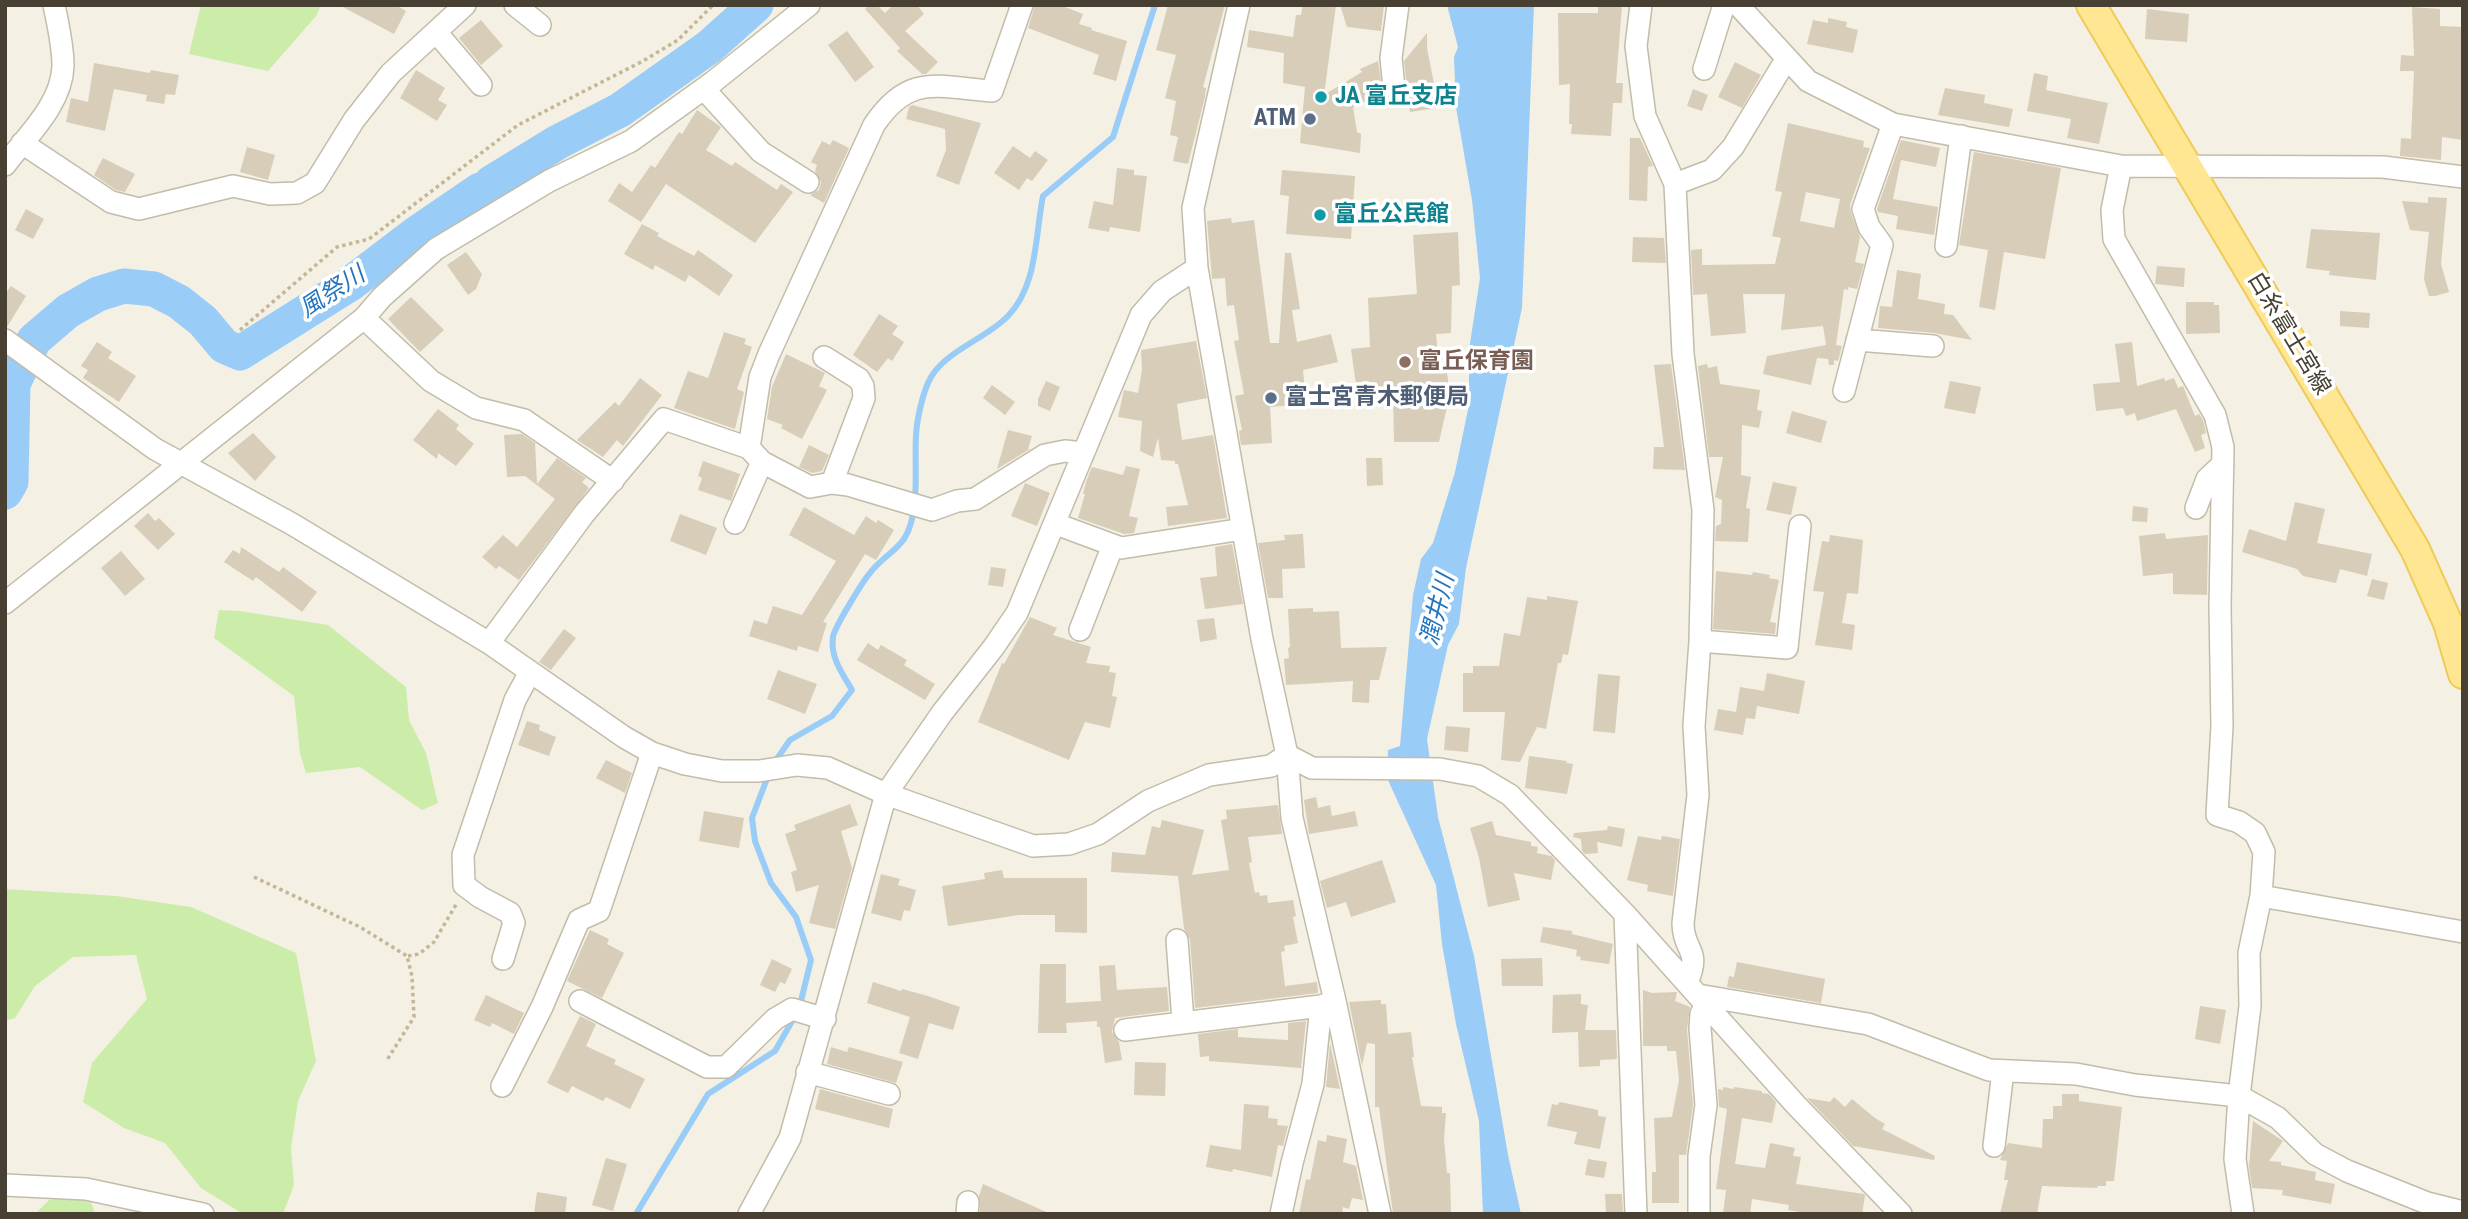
<!DOCTYPE html>
<meta charset="utf-8">
<style>
body{margin:0}
#map{position:relative;width:2468px;height:1219px;overflow:hidden;background:#f4f0e4;font-family:"Roboto Condensed",sans-serif}
canvas{display:block}
.frame{position:absolute;inset:0;border:7px solid #474033;pointer-events:none}
</style>
<div id="map">
<canvas width="2468" height="1219"></canvas>
<div class="frame"></div>
</div>
<script>
const ctx = document.querySelector('canvas').getContext('2d');
ctx.lineJoin = 'round';
function fill(path, color) {
  ctx.fillStyle = color;
  ctx.fill(path, 'evenodd');
}
function stroke(path, color, width, dash) {
  ctx.strokeStyle = color;
  ctx.lineWidth = width;
  ctx.lineCap = dash ? 'butt' : 'round';
  ctx.setLineDash(dash || []);
  ctx.stroke(path);
}
function write(font, color, halo, rows, align = 'center') {
  ctx.font = font + ' "Roboto Condensed","Noto Sans JP",sans-serif';
  ctx.lineWidth = 7;
  ctx.setLineDash([]);
  ctx.textBaseline = 'middle';
  ctx.strokeStyle = halo;
  ctx.fillStyle = color;
  for (const [text, x, y, turn = 0] of rows) {
    ctx.save();
    ctx.translate(x, y);
    ctx.rotate((+turn || 0) * Math.PI / 180);
    ctx.textAlign = isNaN(turn) ? turn : align;
    if (halo) ctx.strokeText(text, 0, 0);
    ctx.fillText(text, 0, 0);
    ctx.restore();
  }
}
fill(new Path2D(`
 M201,5H321L316,16L268,71L189,54Z
 M219,610L240,611L328,625L406,687L409,720L426,753L438,803L422,810L360,767L306,773L300,753L294,696L214,638Z
 M5,889L116,896L191,907L296,953L316,1061L298,1101L291,1148L294,1185L283,1214H243L201,1188L165,1143L124,1128L83,1102L92,1063L147,999L136,955L73,957L35,986L15,1018L5,1021Z
 M89,1196L95,1214H35L49,1200Z`), '#cbeda9');
fill(new Path2D(`
 M1447,5H1534L1522,308L1466,568L1459,624L1448,645L1427,739L1438,817L1474,956L1508,1155L1521,1214H1483L1479,1121L1456,1024L1442,944L1436,885L1387,778L1388,750L1400,746L1413,595L1421,559L1433,543L1455,472L1469,405V350L1480,278L1472,200L1456,107L1454,57L1458,47Z`), '#9accf8');
stroke(new Path2D(`
 M774,763L790,740L832,716L852,690C842,673 830,657 833,637C834,628 863,581 870,573C879,560 895,552 904,539C921,513 914,464 916,435C917,419 922,397 928,383C941,352 985,340 1008,316C1038,285 1035,235 1043,196L1113,137L1155,5
 M636,1214L708,1094L775,1051L799,1009L811,960L796,917L771,883L755,841L752,818L768,776`), '#9accf8', 6);
stroke(new Path2D(`
 M5,492L11,482L13,384L34,340L68,311L98,294L124,286L154,289L179,302L203,321L224,346L240,353L350,284L417,233L480,190L486,189L491,183L558,142L620,110L709,47L756,5`), '#9accf8', 35);
fill(new Path2D(`
 M339,5H396L406,11L394,34Z
 M869,5H877L885,13L893,5H917L924,14L905,31L938,62L926,74H922L897,51L900,48L865,9Z
 M1035,5H1060L1083,14L1079,24L1092,28L1091,30L1127,41L1116,81L1093,74L1099,55L1028,28Z
 M1168,5H1225L1203,87L1206,88L1205,97L1188,164L1173,161L1178,137L1170,135L1176,101L1165,98L1176,55L1156,50Z
 M1303,5H1336L1324,95L1362,72L1360,69L1378,61L1383,93L1353,107L1357,132L1361,134L1360,153L1300,143L1305,87L1283,83L1284,53L1247,47L1249,30L1293,37L1296,15H1301Z
 M1340,5H1384L1381,31L1347,27Z
 M1598,5H1622L1616,83H1623L1622,103H1613L1611,136L1571,134L1572,124H1569L1570,84L1559,85L1558,13H1598Z
 M2412,7L2440,9V26L2463,27V140L2442,137L2441,160L2400,156L2401,138L2411,139L2414,71H2400L2401,55L2414,56Z
 M2147,9L2189,14L2187,42L2145,39Z
 M1828,18L1847,22L1846,27L1858,30L1853,53L1807,44L1813,20L1828,23Z
 M481,20L503,46L481,65L459,38Z
 M847,31L874,67L855,82L828,45Z
 M1427,33V48L1438,104L1429,105L1430,109L1410,112L1404,61Z
 M1735,62L1761,75L1742,108L1718,97Z
 M94,63L150,73L151,70L179,75L175,95L166,94L164,104L146,101L147,95L114,89L105,131L66,122L71,98L88,102Z
 M416,70L445,88L438,100L447,105L437,121L400,98Z
 M2034,73L2048,76L2046,90L2108,103L2099,144L2067,138L2071,119L2027,111Z
 M1945,88L1985,95L1984,103L2013,109L2009,127L1938,115Z
 M1693,89L1708,95L1702,111L1687,106Z
 M912,105L981,123L959,185L936,176L946,150L945,129L906,119L909,107Z
 M697,110L721,127L706,150L732,166L735,162L777,190L781,184L793,192L755,243L666,184L641,222L608,201L619,183L632,192L651,165L655,168L679,132L682,134Z
 M1788,123L1864,141L1863,147L1870,148L1850,205L1851,213L1860,237L1855,262L1864,264L1857,289L1848,287V290L1844,289L1836,345L1842,346L1838,361L1834,360V365H1829L1828,359L1817,358L1811,385L1763,374L1767,356L1826,345L1823,326L1781,330L1785,294H1743L1746,333L1711,336L1707,294L1693,295L1691,250L1702,249V265L1775,264L1781,238L1772,236L1782,192L1775,191ZM1806,192L1840,199L1834,228L1800,221Z
 M1630,138H1640L1653,166L1648,167L1647,201L1629,200Z
 M833,140L849,148L824,203L810,195L819,190L821,182L815,171L817,165L811,162L822,141L830,145Z
 M1901,140L1940,148L1936,167L1901,160L1893,199L1938,207L1934,235L1896,229L1898,216L1878,212L1877,209Z
 M1013,146L1030,158L1035,151L1048,160L1032,181L1027,178L1019,190L994,173Z
 M247,147L275,155L268,180L240,172Z
 M1974,152L2061,168L2045,259L2004,252L1995,310L1979,307L1988,250L1959,245Z
 M103,158L135,174L125,192L116,190L94,175Z
 M1117,168L1134,170V175L1147,176L1140,232L1110,227L1109,232L1088,228L1094,201L1113,205Z
 M1282,170L1355,176L1351,239L1286,234L1289,196L1280,195Z
 M2428,197L2447,198L2441,264L2449,292L2435,296H2429L2424,279L2429,232L2410,230L2402,201L2428,203Z
 M26,209L44,219L33,239L15,230Z
 M1231,218L1232,223L1254,220L1270,343H1279L1285,253H1291L1300,309L1292,310L1297,342L1331,334L1338,362L1303,370L1306,404L1270,407L1272,443L1241,445L1239,431L1242,430L1235,396L1244,394L1234,341L1239,340L1234,305L1227,306L1225,278L1212,279L1207,221Z
 M642,224L659,233L657,236L694,256L698,250L733,275L719,296L689,275L685,282L655,265L653,270L624,254Z
 M2311,229L2380,233L2376,280L2329,275L2330,271L2306,268Z
 M1458,232L1460,285L1452,286L1451,333L1436,334L1440,374L1447,373L1450,394L1439,442H1394L1393,397L1359,405L1351,349L1370,347L1368,298L1417,294L1413,235Z
 M1633,237L1664,238L1666,263L1632,262Z
 M466,252L482,274L476,289L468,295L447,265Z
 M2157,266L2185,268L2184,287L2155,284Z
 M1897,270L1921,274L1918,299L1945,304L1944,314L1953,315L1972,340L1934,333L1878,328L1880,306L1892,307Z
 M11,286L26,296L7,327H5V294Z
 M411,297L444,330L420,352L388,319Z
 M2186,302H2214V305H2219L2220,333L2186,334Z
 M2340,311L2370,313L2369,328L2340,326Z
 M879,314L898,326L892,334L904,342L892,361L888,358L877,372L853,355Z
 M724,332L746,339L744,344L752,347L737,389L744,392L735,429L674,408L688,371L708,378Z
 M1196,341L1207,398L1177,404L1182,440L1213,435L1227,518L1168,526L1166,507L1188,505L1178,464H1175V461L1161,460L1158,438L1153,457L1140,451L1142,421L1118,417L1124,390L1138,393L1142,370L1141,350Z
 M97,342L112,352L108,358L136,376L119,402L83,378L88,370L81,366Z
 M2132,342L2137,386L2164,378L2165,381L2174,378L2178,388L2183,386L2195,416L2199,414L2203,420L2206,433L2201,435L2205,448L2195,452L2176,409L2137,421L2135,413L2126,416L2123,408L2096,411L2093,384L2120,382L2115,344Z
 M786,354L825,373L819,386L827,390L802,439L781,428L783,425L767,419L772,387Z
 M1671,364L1685,470L1653,469L1654,447H1664L1654,365Z
 M1707,364L1708,368L1717,366L1720,384L1760,390L1757,410L1762,411L1759,428L1742,425L1741,475L1751,477L1746,508L1750,509L1748,542L1715,541L1716,526L1721,524L1722,500L1715,497L1723,457H1709L1698,366Z
 M640,378L662,395L623,446L617,440L603,457L577,440L615,402L619,406Z
 M1046,381L1060,387L1050,411L1038,406V399Z
 M1950,381L1981,387L1975,414L1944,408Z
 M992,385L1015,402L1005,415L983,398Z
 M438,409L459,425L456,429L474,444L456,466L438,453L437,459L413,440Z
 M1792,411L1827,421L1821,443L1786,433Z
 M1008,430L1032,436L1028,449H1030L997,469Z
 M253,433L276,457L255,481L228,453Z
 M522,434L535,443L537,484L557,458L586,478L582,482L589,488L519,580L499,566L496,569L482,557L503,535L517,547L555,499L525,476L507,477L504,435Z
 M809,445L829,455L822,471L812,473L799,467Z
 M1366,458H1382L1383,485L1367,486Z
 M703,461L740,474L731,501L698,490L702,478L698,476Z
 M1126,466L1140,469L1129,516L1138,518L1134,533L1124,534L1078,518L1085,494H1083L1086,482L1092,467L1123,475Z
 M1773,482L1797,487L1791,515L1766,510Z
 M1025,483L1050,493L1037,526L1011,516Z
 M2295,502L2325,509L2317,543L2372,554L2367,576L2340,569L2336,583L2303,576L2297,569L2242,552L2249,529L2286,541Z
 M2133,506L2148,508L2147,522L2132,521Z
 M804,507L854,535L866,516L876,523L878,520L894,530L876,560L865,554L823,622L827,623L818,652L798,646L797,651L749,636L754,620L767,624L773,606L802,615L836,561L789,535Z
 M148,513L155,521L159,518L175,534L158,550L134,526Z
 M680,514L717,528L706,555L670,541Z
 M2165,533L2166,539L2208,535L2207,595L2173,594V573L2143,576L2139,536Z
 M1303,534L1305,568L1282,569L1283,598H1268L1258,543L1285,540L1284,535Z
 M1830,535L1863,540L1858,594L1847,593L1842,623L1855,625L1852,650L1815,645L1824,592L1813,591L1822,541L1829,542Z
 M1232,544L1243,604L1205,609L1200,578L1217,576L1215,547Z
 M241,547L279,572L283,567L317,592L302,612L256,577L253,581L224,562L233,550L240,554Z
 M121,551L145,579L125,596L101,568Z
 M991,567L1006,569L1003,587L988,585Z
 M1716,571L1752,575L1753,572L1770,575L1769,578L1779,580L1770,622L1776,623L1775,634L1713,629Z
 M2372,579L2388,583L2384,600L2367,596Z
 M1547,596L1578,601L1568,655L1563,654L1561,663H1558L1546,729L1537,727L1520,762L1501,760L1505,712H1463V673H1473V666H1499L1504,633L1520,636L1527,597L1547,600Z
 M1313,608V612L1339,611L1341,648L1387,647L1379,680H1370L1369,703L1352,702L1353,681L1286,685L1284,659L1289,658L1288,648L1290,647L1288,609Z
 M1030,617L1057,628L1053,635L1091,647L1086,663L1110,666L1109,672L1116,673L1112,696L1117,697L1110,728L1085,722L1069,760L978,722L1002,663L1004,664Z
 M1214,618L1217,639L1200,642L1197,620Z
 M564,629L576,638L551,670L539,662Z
 M868,643L878,650L881,645L907,660L904,665L935,684L925,700L857,660Z
 M778,670L817,684L805,714L767,699Z
 M1767,673L1805,681L1799,714L1757,706L1755,719L1746,718L1743,735L1714,730L1718,709L1736,712L1740,687L1764,691Z
 M1598,674L1620,676L1615,733L1593,731Z
 M527,721L540,725L539,730L556,737L549,756L518,745Z
 M1446,726L1470,728L1468,752L1444,750Z
 M1529,756L1567,761L1566,763L1573,764L1567,794L1525,788Z
 M606,760L632,773L625,793L596,778Z
 M1316,797L1318,808L1330,805L1332,816L1355,811L1358,826L1309,834L1304,800Z
 M850,804L858,825L841,831L852,868L835,929L809,923L819,885L796,892L791,872L797,870L785,834L796,830L794,825Z
 M1278,805L1282,834L1248,837L1252,862L1249,863L1255,893L1259,892L1260,896L1267,895L1268,903L1293,900L1296,916L1293,917L1298,943L1284,946L1285,951L1281,952L1285,986L1317,982L1318,993L1195,1008L1190,939L1184,929L1178,876L1111,872L1112,852L1145,855L1152,826L1160,828L1162,820L1204,830L1192,875L1229,870L1221,820L1227,819L1226,810Z
 M704,811L744,818L739,848L699,841Z
 M1492,821L1496,835L1531,842V846L1538,847L1537,853L1551,856L1555,860L1551,880L1514,873L1520,900L1488,907L1479,858L1470,828Z
 M1608,826L1625,829L1622,847L1597,842L1598,853L1585,854L1582,851L1581,839L1573,837L1574,833L1607,830Z
 M1638,836L1661,840L1662,836L1680,839L1673,896L1647,891L1648,885L1627,880Z
 M1382,860L1396,902L1351,917L1346,902L1327,908L1320,881Z
 M1002,870L1004,878H1087V933L1055,932V915H1019L948,926L942,886L985,879L984,873Z
 M881,874L900,879L898,885L916,890L910,911L904,910L901,921L871,913Z
 M1543,927L1572,931V934L1613,944L1609,964L1580,960L1581,957L1576,956L1577,950L1540,942Z
 M590,930L609,939L607,944L624,953L602,998L567,981Z
 M1542,958L1543,986H1502L1501,959Z
 M772,959L792,969L785,984L780,982L775,992L760,985Z
 M1737,962L1825,979L1821,1003L1727,987L1729,976L1734,977Z
 M1040,964H1066V1003L1101,1001L1099,966L1115,965L1117,990L1167,987L1169,1011L1115,1018L1112,1032L1119,1042L1122,1060L1105,1063L1100,1027H1097V1021L1066,1023L1067,1033H1038Z
 M873,982L901,991L902,989L928,996L960,1007L953,1030L929,1023L918,1059L899,1053L910,1017L867,1003Z
 M1643,990L1652,993L1677,992L1675,1001L1690,1007L1687,1029L1693,1105L1686,1155H1679V1203H1652V1172H1656L1654,1118L1672,1117L1679,1080L1676,1051H1667V1046H1643Z
 M1581,994V1004L1588,1005L1585,1030H1616L1617,1059L1600,1060V1066L1579,1067L1578,1032L1552,1033L1553,995Z
 M486,995L524,1013L514,1034L492,1023L490,1027L474,1020Z
 M1381,1000V1004H1386L1388,1034L1411,1032L1414,1057H1412L1421,1106L1442,1107V1113H1446L1444,1139L1447,1173H1450L1451,1214H1393L1379,1107H1375V1044L1367,1043L1362,1066L1349,1002Z
 M2200,1006L2226,1010L2220,1044L2195,1039Z
 M580,1016L596,1024L586,1046L616,1060L614,1064L645,1079L630,1109L606,1097L603,1101L572,1086L568,1093L547,1083Z
 M1306,1021L1301,1068L1209,1061V1056L1200,1057L1198,1034L1238,1029V1037L1288,1040V1023Z
 M1330,1043L1340,1089L1326,1087Z
 M831,1047L847,1052L849,1047L903,1062L896,1083L827,1064Z
 M1135,1062L1166,1063L1165,1096L1134,1095Z
 M1723,1087L1734,1089V1087L1762,1091V1093L1769,1094L1776,1102L1772,1123L1742,1118L1735,1164L1765,1168L1770,1143L1795,1148L1793,1156L1801,1157L1796,1184L1864,1194L1865,1196L1862,1214H1812L1788,1210L1789,1205L1752,1199L1750,1214H1723L1726,1190L1716,1189L1727,1109L1719,1107L1718,1089L1723,1090Z
 M820,1089L893,1109L889,1128L815,1109Z
 M2062,1094H2079V1101L2122,1107L2114,1181H2106V1186H2098L2097,1188L2042,1186L2037,1214H2000L2008,1180H2004L2007,1161L2000,1160L2008,1143L2042,1148L2043,1119H2053V1106H2062Z
 M1834,1097L1845,1107L1852,1099L1875,1118L1885,1124L1882,1129L1935,1156L1934,1160L1853,1146L1807,1098L1830,1102Z
 M1560,1102L1598,1110V1116L1606,1117L1600,1149L1574,1144L1577,1132L1547,1126L1552,1104L1557,1105Z
 M1244,1104L1269,1106L1268,1118L1278,1119L1277,1125L1288,1126L1283,1146L1278,1145L1272,1177L1233,1169L1232,1172L1206,1167L1210,1145L1241,1150Z
 M2253,1121L2283,1141L2269,1161L2281,1162V1165L2316,1172L2315,1180L2335,1184L2331,1204L2282,1195L2283,1190L2252,1188L2249,1166Z
 M1327,1135L1347,1139L1343,1162L1356,1166L1363,1200L1352,1198L1349,1209L1343,1207L1342,1214H1299L1306,1179L1310,1180L1318,1140L1326,1142Z
 M606,1158L627,1164L613,1211L592,1205Z
 M1588,1159L1607,1162L1604,1178L1585,1175Z
 M983,1184L1051,1214H980L979,1196Z
 M537,1192L567,1197L565,1214H534Z
 M1605,1194H1622L1623,1214H1606Z`), '#d7cdb9');
const minor = new Path2D(`
 M515,5L540,25
 M1022,5L992,91C937,87 909,73 874,125L769,354L760,377L749,448L762,462L810,487L832,483L848,485L932,510L957,501L975,499L1045,455L1065,451L1083,453
 M1239,5L1193,208L1197,268L1262,639L1287,755L1292,818L1335,1001L1321,1006L1313,1084L1292,1163L1281,1214
 M1641,5L1636,46L1645,116L1675,184L1683,354L1703,510L1700,641L1694,726L1698,795L1683,923C1683,953 1702,947 1687,983
 M1738,5L1808,81L1893,124L2121,166L2383,167L2463,177
 M436,32L481,85
 M1704,69L1724,5
 M1394,87L1391,58L1398,5
 M704,89L761,152L808,182
 M22,143L111,202L139,209L233,186L270,194L297,193L315,183L354,120L391,73L465,5
 M5,165C27,136 62,104 63,66C63,45 58,25 54,5
 M2121,166L2112,210L2114,239L2215,415L2223,447L2220,607L2222,726L2217,815L2239,822L2255,833L2264,852L2261,896L2249,953L2250,1006L2239,1096L2235,1159L2243,1214
 M1675,184L1712,170L1733,147L1787,58
 M1946,246L1961,136
 M364,318L431,381L476,408L524,420L613,481
 M5,340L155,449L292,524L489,643L624,737L652,753L685,764L722,771H759L797,765L828,768L886,794L1033,846L1069,844L1098,834L1148,801L1209,775L1271,766L1287,755
 M1857,340L1933,346
 M824,357L859,379L863,386L864,398L832,483
 M1844,391L1882,245L1869,227L1863,209L1893,124
 M2196,508L2207,479L2223,464
 M735,523L762,462
 M1056,524L1121,548L1243,529
 M5,603L364,318L382,297L436,249L549,181L631,141L713,82L809,5
 M1080,630L1113,545
 M1700,641L1787,648L1800,526
 M489,643L584,514L664,419L749,448
 M1287,755L1312,768L1440,769L1478,776L1510,795L1625,914L1796,1105L1901,1214
 M2261,896L2463,932
 M1625,914L1636,1214
 M1177,940L1183,1021
 M503,959L514,923L510,913L480,897L464,885L463,855L515,700L530,672
 M1698,995L1868,1024L1989,1070L2076,1074L2135,1085L2239,1096L2278,1118L2315,1154L2347,1171L2427,1203L2463,1212
 M580,1001L707,1067H726L775,1019L792,1009L825,1019
 M1335,1001L1380,1214
 M1125,1030L1321,1006
 M807,1072L889,1094
 M502,1086L542,1007L579,920L599,911L652,753
 M1994,1146L2003,1071
 M5,1185L86,1189L203,1214
 M749,1214L790,1138L886,794L942,713L993,648L1017,613L1141,315L1162,291L1197,268
 M967,1214L968,1202
 M1699,1214V1156L1706,1105L1700,1028L1701,1014L1706,1004`);
const major = new Path2D(`
 M2091,5L2415,549L2448,623L2463,674`);
stroke(minor, '#c3bca9', 24);
stroke(major, '#f0ca57', 32);
stroke(new Path2D(`
 M240,330L337,247L369,239L518,125L643,61L678,40L713,5
 M254,877L360,927L407,956L412,976L414,1017L387,1060
 M408,956L419,954L434,942L457,903`), '#c4b696', 3.5, [3.5, 3.5]);
stroke(minor, '#fff', 21);
stroke(major, '#ffe692', 28);
for (const [x, y, r, color] of [
 [1321,97,7,"#0f9aa8"],
 [1310,119,7,"#5c6f8a"],
 [1320,215,7,"#0f9aa8"],
 [1405,362,7,"#8d6e63"],
 [1271,398,7,"#5c6f8a"]
]) {
  const dot = new Path2D();
  dot.arc(x, y, r, 0, 2 * Math.PI);
  ctx.fillStyle = color;
  ctx.fill(dot);
  stroke(dot, '#fff', 2.5);
}
write('bold 23px', '#0d838f', '#fff', [
 ["JA 富丘支店",1335,97],
 ["富丘公民館",1334,215]
], 'left');
write('bold 23px', '#4e5e75', '#fff', [
 ["ATM",1296,119],
 ["富士宮青木郵便局",1285,398,"left"]
], 'right');
write('23px', '#474033', '#fff', [
 ["白糸富士宮線",2288,334,59]
]);
write('bold 23px', '#785e54', '#fff', [
 ["富丘保育園",1419,362]
], 'left');
write('italic 24px', '#2274be', '#fff', [
 ["風祭川",333,293,-33],
 ["潤井川",1439,610,-76]
]);
</script>
